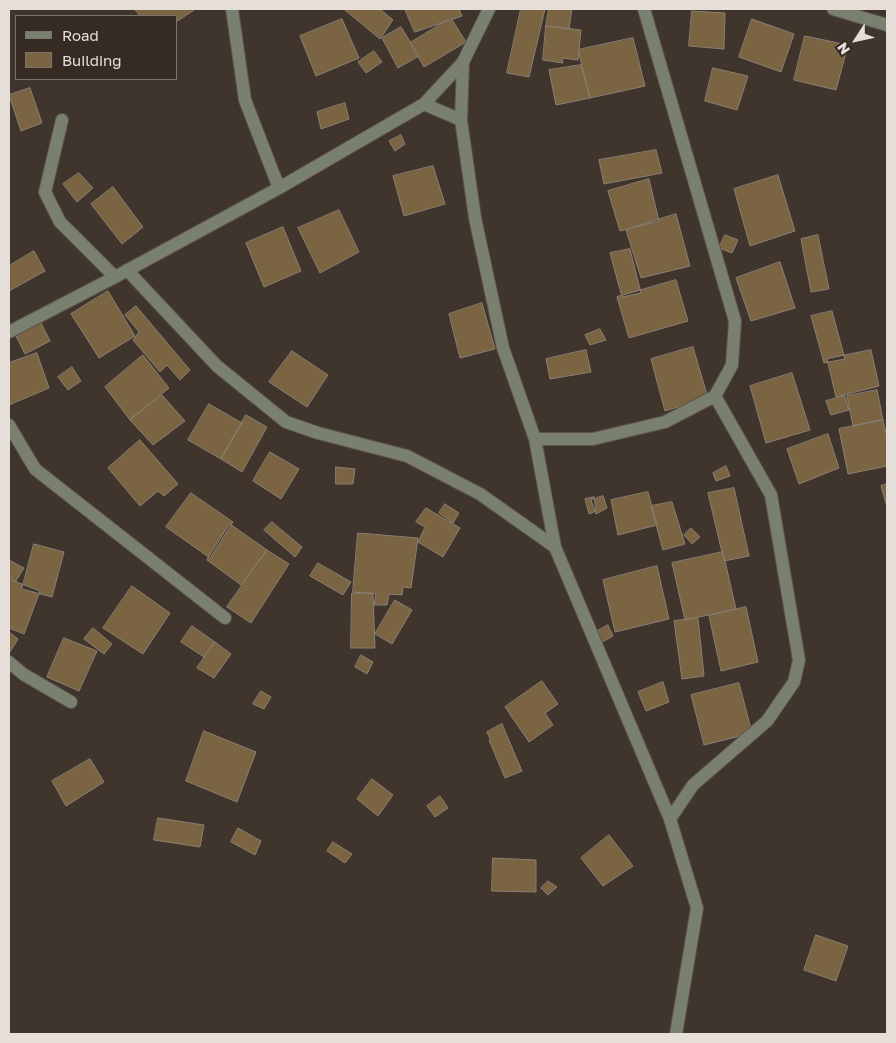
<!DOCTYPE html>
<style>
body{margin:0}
#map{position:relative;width:896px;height:1043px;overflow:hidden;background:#40352d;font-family:"Golos Text",sans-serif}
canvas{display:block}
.frame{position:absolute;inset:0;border:10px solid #e5ded9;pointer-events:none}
.legend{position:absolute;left:15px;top:15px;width:162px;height:65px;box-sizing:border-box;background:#362b23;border:1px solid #7c736c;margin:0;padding:6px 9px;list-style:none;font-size:15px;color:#e5ded9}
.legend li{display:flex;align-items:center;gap:10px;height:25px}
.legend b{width:25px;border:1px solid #7c736c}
.north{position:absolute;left:831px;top:15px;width:50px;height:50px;-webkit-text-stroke:4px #362b23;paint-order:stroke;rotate:235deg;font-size:14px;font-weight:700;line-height:20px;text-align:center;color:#e5ded9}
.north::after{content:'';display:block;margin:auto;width:18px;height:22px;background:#e5ded9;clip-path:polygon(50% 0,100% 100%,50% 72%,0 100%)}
</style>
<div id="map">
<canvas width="896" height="1043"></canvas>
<div class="frame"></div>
<ul class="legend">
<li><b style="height:6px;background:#7a806f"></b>Road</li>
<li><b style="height:14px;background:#7b6442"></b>Building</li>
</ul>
<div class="north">N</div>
</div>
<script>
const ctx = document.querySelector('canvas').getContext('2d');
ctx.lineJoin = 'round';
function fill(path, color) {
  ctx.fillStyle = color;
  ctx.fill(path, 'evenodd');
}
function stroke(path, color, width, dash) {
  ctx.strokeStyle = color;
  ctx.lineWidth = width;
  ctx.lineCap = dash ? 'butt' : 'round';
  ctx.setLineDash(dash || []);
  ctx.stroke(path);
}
const building = new Path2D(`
 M135,9H194V10L176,22V16H140Z
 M346,9H380L393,20L380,39L345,10Z
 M405,9H459L462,16L415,32Z
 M521,9H545L529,77L507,73Z
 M549,9H572L569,29L546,26Z
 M692,11L725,13L724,49L689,46Z
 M451,18L466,42L424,67L410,43Z
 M342,19L359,58L316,76L300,36Z
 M752,19L794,34L781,72L739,57Z
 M546,26L581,30L578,60L562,58L563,63L543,60Z
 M401,27L419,56L398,68L382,38Z
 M805,36L848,45L836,90L794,80Z
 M633,38L645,86L590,98L578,50Z
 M374,51L382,62L366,73L358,62Z
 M581,65L590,98L556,105L549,70Z
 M713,68L748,76L737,110L705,101Z
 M30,88L42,123L21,131L9,95Z
 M345,103L349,119L321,129L317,112Z
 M401,135L405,144L395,151L389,141Z
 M656,150L662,173L604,184L599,160Z
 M433,166L445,204L404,216L393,176Z
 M79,173L93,188L77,202L63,184Z
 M778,175L795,231L750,246L734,189Z
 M649,179L659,221L620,231L608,191Z
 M113,187L143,227L122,244L91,204Z
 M339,210L359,252L320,273L298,228Z
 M676,214L690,266L641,278L626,230Z
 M283,227L301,271L264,287L246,243Z
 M725,235L738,240L732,253L719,248Z
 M818,235L829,289L811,292L801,239Z
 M630,249L641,293L622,297L610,253Z
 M34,251L45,271L9,291V266Z
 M780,262L795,308L751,321L736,278Z
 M676,280L688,321L629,338L617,297Z
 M108,291L135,336L99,358L71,314Z
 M482,303L495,349L460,358L449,314Z
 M136,306L190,370L180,380L167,365L160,372L133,340L139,332L125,315Z
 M832,311L845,359L824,363L811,316Z
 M41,323L50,341L25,354L16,336Z
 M600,329L606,340L590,345L585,335Z
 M693,347L708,398L665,411L651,359Z
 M586,350L591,372L550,379L546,359Z
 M871,350L879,386L836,397L827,359Z
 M292,351L328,375L307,407L269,382Z
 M37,353L49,388L9,405V363Z
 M143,355L169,388L130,420L105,387Z
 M72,367L81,381L68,390L58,377Z
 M792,373L810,430L766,443L750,386Z
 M877,390L883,420L853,426L847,396Z
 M162,395L185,421L153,445L130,420Z
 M845,396L849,410L831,415L826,401Z
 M209,404L242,423L221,459L188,440Z
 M246,415L267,427L242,472L221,459Z
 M883,420L887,438V466L848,474L839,429Z
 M828,434L839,468L799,484L787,449Z
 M140,440L178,484L164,496L158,491L140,506L108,468Z
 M270,452L299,469L281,499L253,481Z
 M726,466L730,476L716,481L713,473Z
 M336,467L355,469L353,484H336Z
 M887,484V507L881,486Z
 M734,488L749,556L724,561L708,493Z
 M648,492L657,525L618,535L611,500Z
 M191,493L233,522L210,558L166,527Z
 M603,496L607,508L596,514L591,500Z
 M594,497L596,511L589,514L585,499Z
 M672,502L685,544L663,550L651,506Z
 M445,504L459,513L453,523L439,513Z
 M426,508L460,528L443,557L418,542L425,527L416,522Z
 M272,522L302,547L295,557L264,530Z
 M230,524L267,550L241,585L207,560Z
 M691,528L700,537L692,544L684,535Z
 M358,533L418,538L411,588L403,587L402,595L389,594L387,605H374L376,594L353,592Z
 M34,544L64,552L52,597L22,589Z
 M267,550L289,564L251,623L227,607Z
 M723,552L736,609L685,620L672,563Z
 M9,560L24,568L16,581L9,577Z
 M318,563L351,582L343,595L310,576Z
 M657,566L669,619L615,632L603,580Z
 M9,579L40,591L24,634L9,628Z
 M132,586L170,613L143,654L103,628Z
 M352,593H373L375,648H351Z
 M395,600L412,610L392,644L375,634Z
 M746,607L758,662L721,671L709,616Z
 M698,618L704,676L682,679L674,621Z
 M608,625L613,636L597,645L592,634Z
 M192,626L215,642L204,657L181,642Z
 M93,628L112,644L104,654L84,639Z
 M9,632L18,639L10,652L9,651Z
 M64,638L97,651L79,691L47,677Z
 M215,642L231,654L214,678L197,668Z
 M361,655L373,662L367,674L355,667Z
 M542,681L558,704L545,713L553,725L529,742L505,707Z
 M663,682L669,702L646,711L638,692Z
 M739,683L752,733L704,745L691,695Z
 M261,691L271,697L264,709L253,704Z
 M502,724L522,771L505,778L489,740L491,741L487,732Z
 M204,731L256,752L237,802L186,781Z
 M90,759L104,782L66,806L52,781Z
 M372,779L393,795L378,816L357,799Z
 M440,796L448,808L435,817L427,806Z
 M158,818L204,825L200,847L154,840Z
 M238,828L261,841L255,855L231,842Z
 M609,835L633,866L603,886L581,858Z
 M333,842L352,854L345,863L327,851Z
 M493,858L536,860V892L492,891Z
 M548,881L557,887L548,895L541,888Z
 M816,935L848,946L836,981L804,970Z`);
fill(building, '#7b6442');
stroke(building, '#887f73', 1);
const minor = new Path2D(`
 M232,9L245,100L279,188
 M489,9L463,62L461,120L475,218L503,348L535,439L555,547L670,819L697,908L676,1034
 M833,9L887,25
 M424,104L463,62
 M62,120L45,192L60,222L115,277
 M127,270L217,366L286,422L318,433L407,456L480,494L555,547
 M9,332L115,277L279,188L424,104L461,120
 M9,425L35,469L225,618
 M535,439H593L665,422L715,396L732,365L735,321L644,9
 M9,662L23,674L71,702
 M670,819L693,785L767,721L794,682L799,660L771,495L715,396`);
stroke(minor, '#5e534c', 14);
stroke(minor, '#7a806f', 12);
</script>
